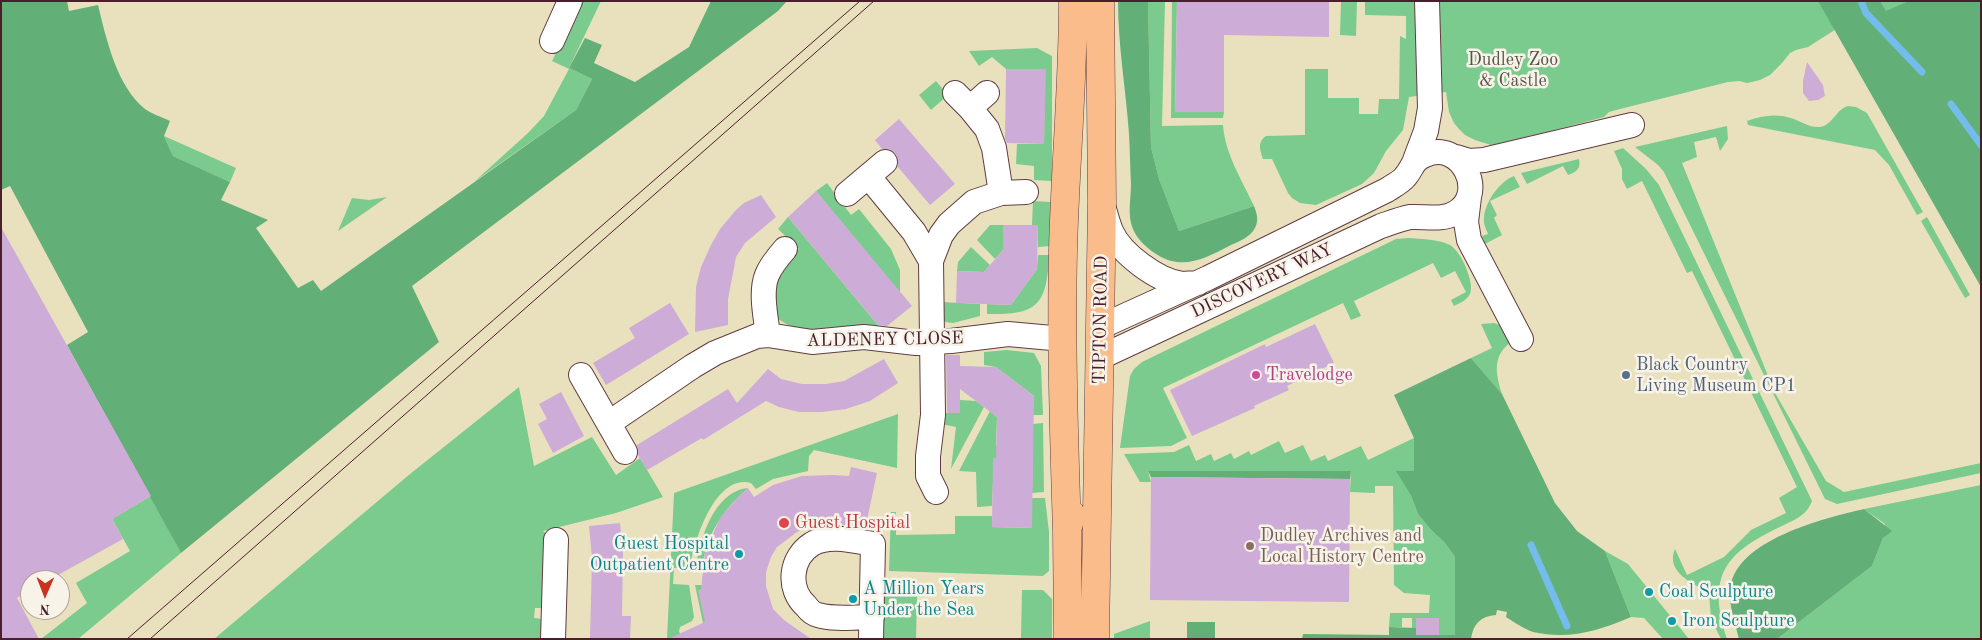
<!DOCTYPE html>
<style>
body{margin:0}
#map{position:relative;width:1982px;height:640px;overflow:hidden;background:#e9e1be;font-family:"Old Standard TT",serif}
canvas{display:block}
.frame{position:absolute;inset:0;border:2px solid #4a1f2b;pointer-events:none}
.north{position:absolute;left:20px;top:570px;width:50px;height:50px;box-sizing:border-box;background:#f7f3e8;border:1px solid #b29e9c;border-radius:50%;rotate:181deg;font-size:14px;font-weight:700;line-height:20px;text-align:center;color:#4a1f2b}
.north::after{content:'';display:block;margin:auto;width:18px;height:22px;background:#c8321e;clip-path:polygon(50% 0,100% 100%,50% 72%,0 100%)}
</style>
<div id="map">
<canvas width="1982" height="640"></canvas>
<div class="frame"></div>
<div class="north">N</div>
</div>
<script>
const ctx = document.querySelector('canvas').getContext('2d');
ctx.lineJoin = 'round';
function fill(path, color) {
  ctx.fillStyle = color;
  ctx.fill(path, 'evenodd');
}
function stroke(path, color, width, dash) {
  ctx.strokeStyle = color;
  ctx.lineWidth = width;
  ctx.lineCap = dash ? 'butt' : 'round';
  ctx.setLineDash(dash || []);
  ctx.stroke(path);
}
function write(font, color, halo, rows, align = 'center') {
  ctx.font = font + ' "Old Standard TT",serif';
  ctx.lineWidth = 5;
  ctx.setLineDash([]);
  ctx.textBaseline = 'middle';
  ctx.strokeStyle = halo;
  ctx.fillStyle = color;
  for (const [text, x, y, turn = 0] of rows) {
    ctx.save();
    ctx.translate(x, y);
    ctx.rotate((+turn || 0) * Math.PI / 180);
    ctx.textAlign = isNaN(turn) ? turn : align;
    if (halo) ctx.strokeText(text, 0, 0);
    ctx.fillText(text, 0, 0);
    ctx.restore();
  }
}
fill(new Path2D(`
 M582,1H601L569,68L592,79L576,110L475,181L528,133L544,116L569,69L552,61Z
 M1148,1H1165L1162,126L1223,125C1225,154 1242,180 1254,206L1179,231L1159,179L1151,147Z
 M1172,1H1177L1175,112H1224L1223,118H1171Z
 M1341,1H1357L1356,36L1340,35Z
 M1365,1H1981L1852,19L1808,47L1796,50L1790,53L1782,63L1770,75L1760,80L1747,83L1739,81L1728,82L1616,110L1609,112L1604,117L1494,146L1475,140L1465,135L1459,129L1454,123L1449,112L1446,92L1409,97L1403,130L1386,151L1374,173L1362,184L1316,205L1300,203L1292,198L1288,193L1272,159H1263C1260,149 1257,143 1266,136L1305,135V69H1328V98H1359V114H1378L1379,99H1399L1400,36L1406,39V16L1365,15Z
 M1037,48L1052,56V181L1034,180V166L1016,164L1017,144H1044L1045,70L1006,69L992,57L979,66L969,51Z
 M936,81L948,95L931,110L919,95Z
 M1848,106L1856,107L1867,113L1923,212L1917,215L1889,165L1875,150L1748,125L1747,121C1763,115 1777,113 1794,119C1802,122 1810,128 1820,127C1833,125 1836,109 1848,106Z
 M1727,126L1728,139L1720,151L1716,137L1694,142L1697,157L1682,163L1775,393L1826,481L1844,492L1981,463V473L1837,504L1825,499L1664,172L1658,165L1635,147Z
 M164,136L236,168L230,182L173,156Z
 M1623,148L1646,169L1659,185L1812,501C1807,515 1796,519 1784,525C1726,552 1706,574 1727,639H1721L1711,619L1709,592C1693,584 1665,572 1675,549L1687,575L1724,557L1751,530L1786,513L1779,498L1797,487L1692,271L1687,273L1642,181L1627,189L1622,179V169L1614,151Z
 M1579,159C1581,168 1577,172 1568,175L1563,166L1527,184L1521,173Z
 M1514,176L1520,187L1490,201L1497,215L1494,218L1502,235L1485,244L1482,236L1488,234C1486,229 1483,223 1484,218C1485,202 1499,182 1514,176Z
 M827,183L851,215L859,209L891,249L900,270V293L816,191Z
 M387,197L338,231L352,198L369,200Z
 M1033,201L1051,202L1050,246L1038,247V225H1032Z
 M788,217L882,330C871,328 861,325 850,326C822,329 803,337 777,318L774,283L780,271L799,249L778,229Z
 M1927,217L1970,295L1965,298L1921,221Z
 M990,225H1003V250L995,259L977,240Z
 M1408,238C1421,239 1438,239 1450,245C1461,251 1475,283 1470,294C1467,300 1460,303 1454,306L1451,300L1466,292L1455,271L1441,278L1433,263L1354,301L1361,316L1351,320L1343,303L1163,388L1187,438L1171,446L1120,448L1130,376L1134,369L1142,362L1396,239Z
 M971,247L990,265L984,272L957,271L958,262Z
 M1038,255H1049C1047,306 1037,315 987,314V304L1011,305L1037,269Z
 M941,302L980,304V316L953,323L945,322L940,315Z
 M1494,323L1503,326L1514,340C1492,354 1495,372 1502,394L1471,358L1492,348L1481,324Z
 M1007,350L1034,353L1041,366L1043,415H1033L1034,396L996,367L984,365V352Z
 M519,387L534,466L592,437L616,475L640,458L663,497L616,513L543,531L548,535L545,608H535L534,618L543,619V639H214L410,474Z
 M960,400L976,401L984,407L951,469L956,427L941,424L943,413H960Z
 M990,411L997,417L996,446L1033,424L1043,423L1044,492L1032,493L1033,459L994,458L992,506L977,507L976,472L959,471Z
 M898,414L897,468L814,450L809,456L808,471L773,479L756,489L751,483C715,473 693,543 690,568H674L673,584L689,585L694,617L692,621L680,627L679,631L682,639H667L674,493Z
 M1414,438V471L1397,472L1411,496L1418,514L1431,530L1444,542L1455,557V635H1439V618H1416V628H1412V618H1402V627H1389L1390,613H1429L1430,595L1404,593L1394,585L1393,486H1375V493L1350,492L1351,471H1148L1151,482H1140L1124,454L1174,452L1189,445L1196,461L1211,454L1214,461L1231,453L1234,459L1249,451L1251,455L1279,441L1285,453L1303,445L1311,461L1325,455L1328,461L1361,446L1368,460Z
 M1981,485V639H1777L1872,566L1883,538L1885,524L1864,509Z
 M748,488C725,508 706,534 703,565H707L706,589L699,590L706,622L703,623L695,585H704L705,569L696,568C699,541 714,491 748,488Z
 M151,496L181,553L78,639H41L87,603L76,583L130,551L112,519Z
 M1032,498H1045L1049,532V571L1043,576L889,571L891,512H896V535L955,534V516H992V527L1032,528Z
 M1605,551L1628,564L1689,639H1663L1644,618L1631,617Z
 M1022,590H1043L1052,599V639H1021Z
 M881,596H917L916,639H881Z
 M1150,621V639H1114V634Z`), '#7acb8d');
fill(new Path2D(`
 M1,1H67L69,11L98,5C106,38 117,87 145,109C152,114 162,117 170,121L164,136L173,156L230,182L221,200L268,220L256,228L298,288L313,280L321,291L576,110L592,79L569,68L585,38L602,45L594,63L635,82L689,47L711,1H787L778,11L412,286L439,342L181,553L67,345L88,332L10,186L1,190Z
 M1118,1H1148L1151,147L1159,179L1179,231L1254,206C1257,214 1259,220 1255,228C1250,237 1240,241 1231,245C1204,259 1181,272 1153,252C1145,246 1137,239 1133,229C1127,215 1131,199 1131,184C1130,167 1130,151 1129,134C1126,90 1118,46 1118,1Z
 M1818,1H1880L1886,11L1909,1H1981V287Z
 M1471,358L1502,394L1555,503L1577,531L1605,551L1631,617C1598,631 1569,640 1533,632C1524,629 1514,622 1506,617L1507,612L1497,610L1496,615C1481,616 1473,624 1471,639H1150L1187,638V622H1215V638L1302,639L1303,634L1389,635V627L1416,628V635H1455V557L1444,542L1431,530L1418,514L1411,496L1396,471H1414V438L1394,395Z
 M1148,471H1351L1350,479L1151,477Z
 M1864,509L1892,531L1883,538L1872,566L1777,639H1739C1735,623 1729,606 1730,590C1734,540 1825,518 1864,509Z`), '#63af78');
stroke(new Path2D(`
 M1861,1L1866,13L1922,72
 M1951,104L1981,145
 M1531,545L1567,626`), '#74bcec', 7);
fill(new Path2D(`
 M1177,1H1329V37L1224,35V112H1175Z
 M1807,62L1823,85L1825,96L1818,100L1809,101L1803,93V81Z
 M1006,69H1046L1044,144L1007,143L1005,139Z
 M899,119L955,184L930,205L898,167V159L895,153L889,149H882L875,140Z
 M816,191L912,306L887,326L878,325L788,217Z
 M761,195L776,217L745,243L736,257L728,299V325L695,332L696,287L701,267L711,245L720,229L736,210L744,203Z
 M1003,225H1038L1037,269L1011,305L956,303L957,271L984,272L1003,250Z
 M1,227L151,496L112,519L123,539L49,580H30V591L17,598L39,639H1Z
 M670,303L689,334L606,385L593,363L635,338L629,328Z
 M1315,324L1334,363L1287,386L1289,390L1254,406L1255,408L1192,436L1170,390L1265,344L1266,347Z
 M946,355H960V366L996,367L1034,396L1032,528L992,527L993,458H996L997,417L960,389V413H947Z
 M884,359L898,383L870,401L846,409L822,412H799L779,407L766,401L703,440L702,438L647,470L638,455L637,445L728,389L737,403L768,369L781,379L802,384H826L844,381Z
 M561,392L584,436L553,453L538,424L547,419L539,404Z
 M851,467L877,473L865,529L834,523V525L804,529L797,532L777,547L771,557L766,572V586L773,609L784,620L811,639H668L705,622L698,590H701L705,552L720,518L740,495L748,488L754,497L773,485L802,476L833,475L849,476Z
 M1151,477L1350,479L1349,602L1150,600Z
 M620,523L623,553L622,616H631L630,639H590L592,558L589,526Z
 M1416,618H1439V635H1416Z`), '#cdacd7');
const minor = new Path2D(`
 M552,41L570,1
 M955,93L970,108L987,93
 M970,108L987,129L994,148L1001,193
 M1456,157L1469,161L1484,160L1632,125
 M1415,160L1426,131L1430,108L1427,1
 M869,177L914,232L931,261
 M847,194L885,162
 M1469,197L1466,222L1469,240L1521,339
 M1104,209C1106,216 1108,224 1111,231C1121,254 1158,281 1182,284C1187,284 1193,283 1198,283
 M1100,327L1208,278L1387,190C1393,186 1401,182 1405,177C1413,168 1412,160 1425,155C1461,139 1489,194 1455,213C1441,221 1425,216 1410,217C1400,219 1390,223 1381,226L1101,357
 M768,335C766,318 760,292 767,275C771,265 778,257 785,249
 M581,375L625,452
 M609,423L693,366L715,353L757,336L768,335L812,342L864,337L916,343L951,341L1008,334L1063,339
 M936,492L928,476V456L933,415L931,261L941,235L949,224L974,202L1001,193L1026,192
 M553,639L556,540
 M871,639L873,544C854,541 830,534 812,544C790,558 787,589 806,606C809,610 813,614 818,615C834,620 855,617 872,617`);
const primary = new Path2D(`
 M1067,531C1064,438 1061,344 1063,251C1065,168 1073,85 1073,1
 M1068,639L1067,531L1071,514
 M1095,639L1102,202L1100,1`);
stroke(minor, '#623c41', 26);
stroke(primary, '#623c41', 29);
stroke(minor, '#fff', 24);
stroke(primary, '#f9bc8a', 28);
stroke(new Path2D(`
 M127,639L860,1
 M150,639L874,1`), '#4a1f2b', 1);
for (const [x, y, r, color] of [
 [1256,375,5,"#d1479c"],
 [1626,375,5,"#5c6f8a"],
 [784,523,6,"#e0444e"],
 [1250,546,5,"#8d6e63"],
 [739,554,5,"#0f9aa8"],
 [1649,592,5,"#0f9aa8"],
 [853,599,5,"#0f9aa8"],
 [1672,621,5,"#0f9aa8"]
]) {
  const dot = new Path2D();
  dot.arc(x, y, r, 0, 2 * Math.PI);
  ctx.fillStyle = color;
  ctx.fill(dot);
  stroke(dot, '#f7f3e8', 2);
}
write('18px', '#585348', '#f7f3e8', [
 ["Dudley Zoo",1513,60],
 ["& Castle",1513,81]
]);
write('18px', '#4a1f2b', '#f7f3e8', [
 ["DISCOVERY WAY",1262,281,-25],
 ["TIPTON ROAD",1101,320,-89],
 ["ALDENEY CLOSE",885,340,-1]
]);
write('18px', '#4e5e75', '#f7f3e8', [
 ["Black Country",1636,365],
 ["Living Museum CP1",1636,386]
], 'left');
write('18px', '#b23c85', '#f7f3e8', [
 ["Travelodge",1266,375]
], 'left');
write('18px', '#be3a42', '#f7f3e8', [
 ["Guest Hospital",795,523]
], 'left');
write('18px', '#785e54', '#f7f3e8', [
 ["Dudley Archives and",1260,536],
 ["Local History Centre",1260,557]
], 'left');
write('18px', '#0d838f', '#f7f3e8', [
 ["Guest Hospital",729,544,"right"],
 ["Outpatient Centre",729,565,"right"],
 ["A Million Years",863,589],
 ["Under the Sea",863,610],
 ["Coal Sculpture",1659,592],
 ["Iron Sculpture",1682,621]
], 'left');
</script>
